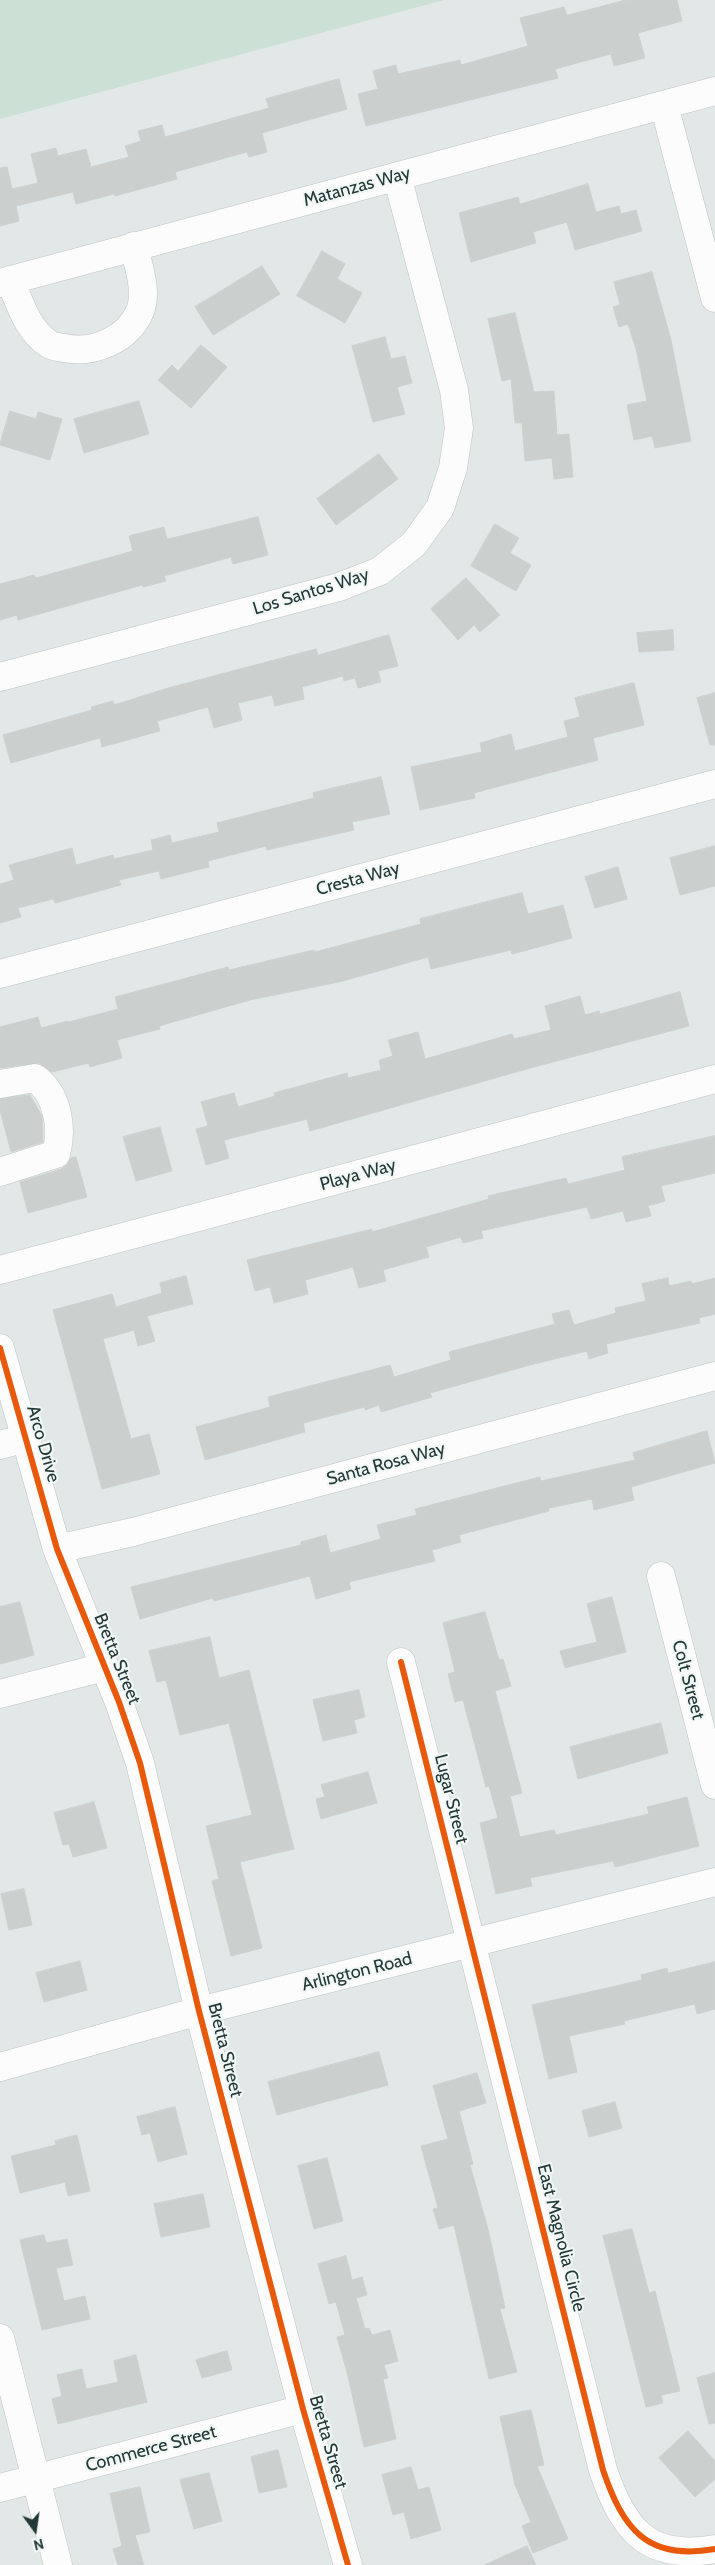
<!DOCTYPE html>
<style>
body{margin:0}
#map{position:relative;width:715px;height:2565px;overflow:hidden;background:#e2e8e7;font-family:Cabin,sans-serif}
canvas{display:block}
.north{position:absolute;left:10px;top:2505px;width:50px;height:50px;-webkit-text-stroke:4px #f1f7f5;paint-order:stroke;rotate:166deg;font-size:14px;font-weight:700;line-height:20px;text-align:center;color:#223937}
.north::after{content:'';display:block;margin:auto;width:18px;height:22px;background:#223937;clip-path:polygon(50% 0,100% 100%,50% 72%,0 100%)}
</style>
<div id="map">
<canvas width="715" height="2565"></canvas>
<div class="north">N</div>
</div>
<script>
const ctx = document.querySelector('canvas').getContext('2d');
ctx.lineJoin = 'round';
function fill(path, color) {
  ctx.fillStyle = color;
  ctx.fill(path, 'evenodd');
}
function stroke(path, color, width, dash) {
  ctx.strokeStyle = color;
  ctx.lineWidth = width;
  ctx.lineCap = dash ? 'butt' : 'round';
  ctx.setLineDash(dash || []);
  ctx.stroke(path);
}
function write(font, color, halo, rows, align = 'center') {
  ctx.font = font + ' Cabin,sans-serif';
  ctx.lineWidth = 4;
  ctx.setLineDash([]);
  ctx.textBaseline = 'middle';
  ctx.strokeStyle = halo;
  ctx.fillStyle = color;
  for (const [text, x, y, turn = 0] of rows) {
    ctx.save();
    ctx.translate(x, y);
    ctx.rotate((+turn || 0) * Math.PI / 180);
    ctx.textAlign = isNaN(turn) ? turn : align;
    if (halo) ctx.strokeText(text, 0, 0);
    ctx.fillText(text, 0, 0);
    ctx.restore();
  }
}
fill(new Path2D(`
 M0,0H444L0,119Z`), '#cde0d6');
const building = new Path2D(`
 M626,0H677L682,21L638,33L645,58L614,66L611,54L555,69L558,78L366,126L358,94L378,89L373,71L396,65L398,74L460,60L461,65L528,46L520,18L564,7L567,15Z
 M339,79L347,109L262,133L267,152L249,157L247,152L175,172L177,179L115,196L114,194L76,204L73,192L16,206L19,221L0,226V168L7,167L12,189L38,183L31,154L56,148L58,156L86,149L91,167L129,157L125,146L141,141L138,131L162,125L165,137L269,108L266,99Z
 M588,184L596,212L619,206L621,214L636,210L642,231L575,250L567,222L533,232L536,243L471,262L459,213L518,197L520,204Z
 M322,251L345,264L337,279L362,293L345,323L297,296Z
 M262,266L280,294L213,335L195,307Z
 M652,272L671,340L691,441L655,448L652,436L634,440L627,405L647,401L636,349L628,324L619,327L613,307L620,305L614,282Z
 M515,313L534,392L554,391L557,435L569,434L573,477L554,479L552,458L525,461L522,423H515L511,379L502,381L488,319Z
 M385,337L391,359L405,356L412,383L397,387L405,414L373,422L352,346Z
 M201,345L227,367L191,408L158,380L172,365L178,371Z
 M139,401L149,434L84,453L74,419Z
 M10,411L36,419L38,412L62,419L50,460L0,445Z
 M379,454L398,479L336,525L317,499Z
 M258,517L268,555L233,564L231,557L164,576L166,581L143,587L142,585L18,620L17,615L0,620V584L34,575L36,578L133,551L129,536L164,527L167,539Z
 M495,524L519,538L510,553L531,565L516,591L471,566Z
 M466,578L500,615L480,632L474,625L458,640L431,609Z
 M673,630L674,650L639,652L637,633Z
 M389,635L398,666L378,671L381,682L358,688L355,678L344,681L343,676L302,687L304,699L275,706L272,695L238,703L242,720L214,728L208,707L157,721L160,731L102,747L100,738L11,763L3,735L92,710L91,707L113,701L114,705L168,688L316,649L318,655Z
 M634,683L644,725L593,738L598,760L474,793L475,798L420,810L411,767L482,752L480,743L511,734L515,751L568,737L564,721L580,717L575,698Z
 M715,693V745H710L697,698Z
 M381,777L390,814L352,822L354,830L267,850L266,846L208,861L209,867L161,879L159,871L119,880L121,885L55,903L53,899L18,908L21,917L0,923V884L14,880L9,865L72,848L76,865L113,855L114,859L153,850L151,840L170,835L172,843L219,832L217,823L314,798L313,793Z
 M715,846V886L680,895L670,858Z
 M618,867L627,899L595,908L585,877Z
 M522,893L528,914L563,905L572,938L512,954L511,950L431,969L428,957L343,981L250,1000L159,1026L160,1029L117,1040L122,1058L90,1067L89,1063L52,1072L39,1063L0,1068V1027L38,1017L41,1028L68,1021L69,1022L118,1009L115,997L228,967L229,970L314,950L315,952L421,924L420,919Z
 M680,992L689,1026L523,1070L310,1131L307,1119L224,1140L229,1158L206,1165L196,1129L208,1126L201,1102L234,1093L238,1107L275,1096L274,1093L347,1073L348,1078L381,1070L379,1060L393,1056L388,1040L418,1032L425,1059L512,1034L514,1039L551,1030L545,1006L580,996L585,1015L599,1011L600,1014Z
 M30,1095L42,1116L43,1142L11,1152L0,1110V1099Z
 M160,1127L172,1171L136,1181L123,1137Z
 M715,1136V1173L661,1186L665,1201L648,1206L651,1216L626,1222L623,1211L591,1219L587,1207L481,1231L483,1238L463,1243L461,1237L426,1247L429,1257L383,1270L386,1281L359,1288L353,1267L305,1280L308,1294L274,1303L270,1287L255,1291L247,1260L372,1229V1232L489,1199L488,1196L566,1178L568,1184L625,1170L622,1157Z
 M76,1157L87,1197L28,1213L20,1182L61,1169L67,1165L71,1158Z
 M186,1276L193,1304L147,1316L155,1341L138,1346L134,1330L103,1339L131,1439L149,1434L160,1474L102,1489L53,1310L112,1294L116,1307L162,1293L160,1283Z
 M668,1278L669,1286L691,1281L692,1284L715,1278V1314L699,1318L700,1323L606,1344L608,1353L589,1359L587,1351L530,1365L430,1393L432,1397L381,1412L379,1405L365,1410V1407L303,1423L305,1432L205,1460L196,1427L270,1407L268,1397L390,1365L394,1377L451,1360L449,1352L555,1324L552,1314L569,1310L574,1325L616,1313L615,1308L646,1301L642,1284Z
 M707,1431L715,1463L631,1487L634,1500L594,1510L592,1499L549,1508V1511L459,1535L461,1542L432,1550L435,1561L349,1582L351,1589L316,1599L310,1576L214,1601L213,1598L140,1619L131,1587L301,1545V1542L326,1535L330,1553L381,1539L377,1525L417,1515L415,1509L540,1477L541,1481L635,1460L633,1453Z
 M612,1597L626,1652L565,1668L560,1651L597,1642L587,1604Z
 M20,1602L34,1655L0,1664V1607Z
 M485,1612L499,1660L503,1659L511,1686L495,1691L522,1793L510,1796L520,1837L554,1830L556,1835L649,1814L647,1807L687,1797L699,1846L615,1867L613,1861L530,1878L532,1886L496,1894L480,1823L498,1818L489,1786L486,1787L463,1700L455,1702L448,1674L455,1672L443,1623Z
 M210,1637L219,1678L249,1670L294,1849L240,1862L262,1948L231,1956L212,1881L219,1879L206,1826L252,1815L229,1723L180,1735L166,1680L157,1682L149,1651Z
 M359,1690L365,1717L354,1720L357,1733L323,1741L313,1700Z
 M661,1723L668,1753L578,1779L570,1747Z
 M368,1772L377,1803L321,1819L316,1799L325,1797L321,1785Z
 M94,1802L107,1848L73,1857L69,1844L63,1845L54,1813Z
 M24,1889L32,1925L9,1930L1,1894Z
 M80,1961L87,1990L44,2002L36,1973Z
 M715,1962V2009L697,2014L695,2004L624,2021L625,2024L569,2036L577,2072L549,2079L532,2005L642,1980L641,1975L667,1968L668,1973Z
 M379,2052L388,2085L277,2115L268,2082Z
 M477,2073L486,2103L459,2111L473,2164L470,2165L488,2229L505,2308L500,2309L517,2372L489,2379L454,2225L439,2229L433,2209L438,2208L421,2146L448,2139L433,2086Z
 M615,2102L622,2128L589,2137L582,2111Z
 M175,2107L187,2154L158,2162L150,2133L142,2135L137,2117Z
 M77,2135L90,2191L68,2196L65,2182L20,2193L11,2156L56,2145L55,2141Z
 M327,2158L343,2221L314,2229L298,2166Z
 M203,2194L210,2227L161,2237L154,2204Z
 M632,2229L649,2293L655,2291L680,2391L661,2395L663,2403L646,2407L603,2236Z
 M44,2235L46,2243L67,2239L73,2265L56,2268L64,2301L85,2296L90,2319L42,2330L20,2240Z
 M346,2256L352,2280L362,2277L367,2295L356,2298L365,2329L369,2328L372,2335L390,2330L398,2361L384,2365L388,2378L383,2379L396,2439L364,2447L347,2372L337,2337L345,2335L336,2302L329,2304L318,2264Z
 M227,2351L232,2370L202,2378L196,2360Z
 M136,2355L147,2402L58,2424L52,2399L62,2396L57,2375L82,2369L86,2389L118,2382L114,2361Z
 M715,2373V2423L709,2424L697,2378Z
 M531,2410L544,2465L537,2466L568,2539L533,2553L522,2526L531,2522L515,2485L500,2417Z
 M688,2431L715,2461V2479L695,2497L659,2458Z
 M278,2450L287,2487L259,2493L251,2457Z
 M411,2467L418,2490L429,2487L441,2530L411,2539L404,2512L393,2515L382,2475Z
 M209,2473L222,2521L194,2529L180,2480Z
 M140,2487L150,2532L135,2535L144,2565H118L113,2549L122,2546L110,2494Z
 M527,2546L536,2565H485Z`);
fill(building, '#cbd0cf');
stroke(building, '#cbd1d0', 1);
const minor = new Path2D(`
 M664,105L715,298
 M10,280C20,303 27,330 49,344C53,347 60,347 64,348C93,354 128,340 140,311C148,291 138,266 134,246
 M0,283L715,91
 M0,677L339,587L380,571L414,544L440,508L453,468L459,428L454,390L397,176
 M0,974L715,784
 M0,1084L35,1078C58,1094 63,1129 56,1154L0,1172
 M0,1270L715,1079
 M0,1348L57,1549L119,1702L140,1763L199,2011L303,2409L348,2565
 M0,1445L26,1438
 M57,1549L133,1532L715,1376
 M661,1576L715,1785
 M401,1662L603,2470C623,2529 647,2561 715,2549
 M0,1694L104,1667
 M0,2067L199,2011L715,1882
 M0,2338L58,2565
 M0,2488L303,2409`);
stroke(minor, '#bfc4c4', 29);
stroke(minor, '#fbfcfb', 28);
stroke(new Path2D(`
 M0,1348L57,1549L119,1702L140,1763L199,2011L303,2409L348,2565
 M401,1662L603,2470C623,2529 647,2561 715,2549`), '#e8590c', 6);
write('18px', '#223937', '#f1f7f5', [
 ["Matanzas Way",357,187,-15],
 ["Los Santos Way",311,592,-17],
 ["Cresta Way",358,879,-15],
 ["Playa Way",358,1175,-15],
 ["Arco Drive",43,1444,74],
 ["Santa Rosa Way",386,1464,-15],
 ["Bretta Street",117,1659,68],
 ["Colt Street",688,1680,75],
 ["Lugar Street",451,1799,76],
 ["Arlington Road",357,1972,-14],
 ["Bretta Street",225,2050,76],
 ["East Magnolia Circle",561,2238,76],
 ["Bretta Street",328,2442,74],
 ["Commerce Street",151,2449,-15]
]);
</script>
